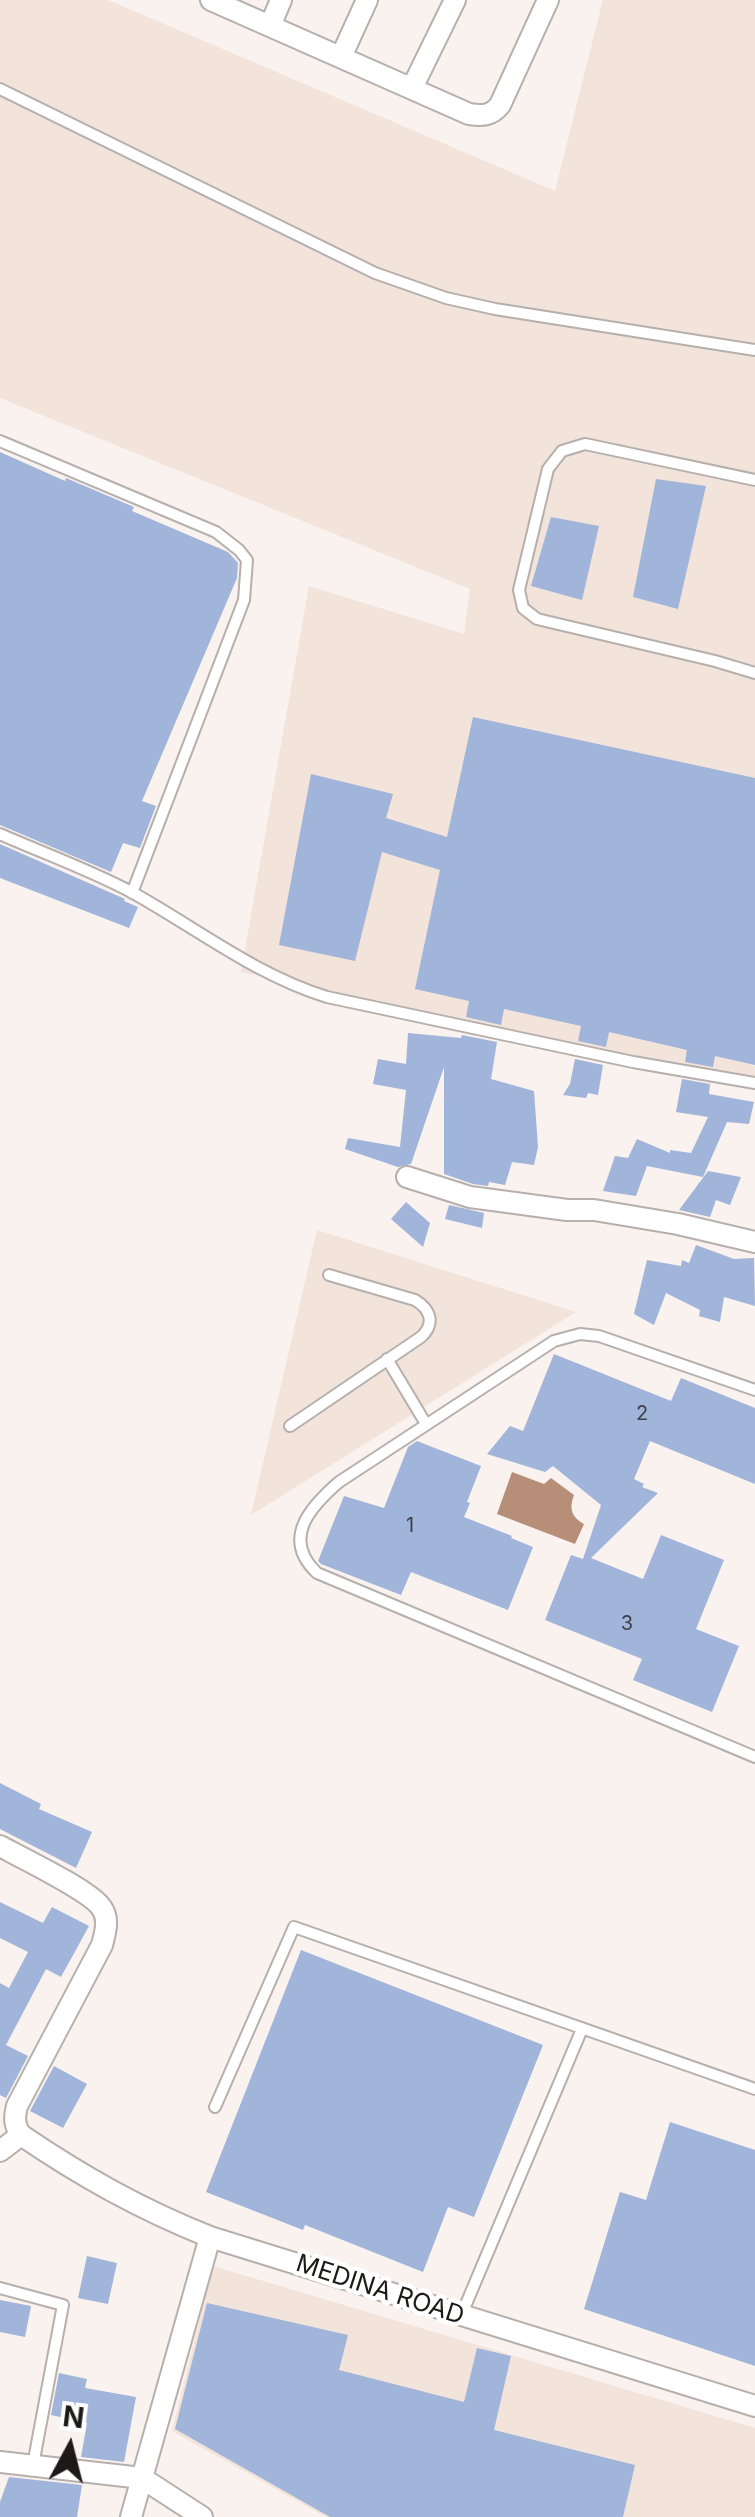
<!DOCTYPE html>
<style>
body{margin:0}
#map{position:relative;width:755px;height:2517px;overflow:hidden;background:#f9f2ee;font-family:Inter,sans-serif}
canvas{display:block}
.north{position:absolute;left:20px;top:2397px;width:100px;height:100px;-webkit-text-stroke:8px #fff;paint-order:stroke;rotate:7deg;font-size:28px;font-weight:700;line-height:40px;text-align:center;color:#1c1918}
.north::after{content:'';display:block;margin:auto;width:35px;height:45px;background:#1c1918;clip-path:polygon(50% 0,100% 100%,50% 72%,0 100%)}
</style>
<div id="map">
<canvas width="755" height="2517"></canvas>
<div class="north">N</div>
</div>
<script>
const ctx = document.querySelector('canvas').getContext('2d');
ctx.lineJoin = 'round';
function fill(path, color) {
  ctx.fillStyle = color;
  ctx.fill(path, 'evenodd');
}
function stroke(path, color, width, dash) {
  ctx.strokeStyle = color;
  ctx.lineWidth = width;
  ctx.lineCap = dash ? 'butt' : 'round';
  ctx.setLineDash(dash || []);
  ctx.stroke(path);
}
function write(font, color, halo, rows, align = 'center') {
  ctx.font = font + ' Inter,sans-serif';
  ctx.lineWidth = 9;
  ctx.setLineDash([]);
  ctx.textBaseline = 'middle';
  ctx.strokeStyle = halo;
  ctx.fillStyle = color;
  for (const [text, x, y, turn = 0] of rows) {
    ctx.save();
    ctx.translate(x, y);
    ctx.rotate((+turn || 0) * Math.PI / 180);
    ctx.textAlign = isNaN(turn) ? turn : align;
    if (halo) ctx.strokeText(text, 0, 0);
    ctx.fillText(text, 0, 0);
    ctx.restore();
  }
}
fill(new Path2D(`
 M0,0H108L555,191L603,0H755V1084L241,972L309,586L464,634L470,589L0,398Z
 M317,1230L576,1312L251,1515Z
 M213,2266L755,2428V2517H326L172,2431Z`), '#f2e3db');
fill(new Path2D(`
 M512,1472L544,1484L551,1478L574,1495C569,1508 571,1517 584,1524L575,1544L497,1514Z`), '#b78f78');
fill(new Path2D(`
 M0,452L65,481L66,478L134,507L132,511L228,552L238,563L237,578L142,801L156,806L140,848L123,843L111,872L0,825Z
 M656,479L706,486L678,609L633,597Z
 M551,517L599,526L582,600L531,586Z
 M473,717L755,778V1065L715,1056L713,1067L685,1062L687,1050L609,1032L606,1047L578,1041L581,1026L504,1009L501,1025L466,1017L469,1001L415,989L440,870L382,852L355,961L279,945L311,774L393,794L386,818L447,837Z
 M0,844L125,899L124,901L138,907L129,928L0,878Z
 M408,1033L461,1038L462,1035L497,1042L491,1079L534,1091L538,1147L534,1165L512,1162L505,1185L489,1182L488,1186L473,1184L444,1174V1067L411,1164L398,1167L345,1149L348,1138L400,1147L406,1090L373,1084L378,1059L406,1064Z
 M575,1059L603,1065L598,1095L588,1093L586,1098L563,1095L570,1084Z
 M682,1079L710,1084L709,1094L754,1102L749,1124L727,1122L703,1177L647,1166L636,1196L603,1191L615,1156L628,1158L637,1139L670,1153V1150L691,1153L708,1117L676,1112Z
 M708,1171L741,1177L730,1205L716,1200L710,1217L679,1210Z
 M406,1202L430,1223L423,1247L391,1219Z
 M449,1205L484,1213L482,1228L445,1219Z
 M696,1245L734,1259L754,1258L755,1306L724,1297L720,1322L699,1316L700,1310L666,1293L654,1325L634,1314L647,1260L681,1266L682,1260L689,1263Z
 M554,1354L671,1401L681,1378L755,1408V1484L650,1441L634,1479L644,1484L642,1487L658,1493L591,1558L643,1579L661,1535L724,1560L696,1629L739,1646L712,1712L633,1680L642,1659L545,1620L571,1555L583,1559L601,1505L553,1466L545,1472L487,1454L510,1426L523,1431Z
 M417,1441L481,1466L467,1502L470,1503L464,1517L512,1536L511,1538L533,1547L508,1610L411,1572L401,1595L321,1564L318,1561L344,1496L384,1508L408,1447Z
 M0,1783L41,1804L39,1809L92,1832L76,1868L0,1829Z
 M0,1902L43,1923L52,1907L89,1926L61,1977L46,1969L6,2045L28,2056L6,2098L0,2095V1983L9,1988L28,1952L0,1938Z
 M301,1950L543,2045L474,2217L448,2207L423,2272L305,2225L303,2230L206,2192Z
 M54,2066L87,2084L63,2128L30,2111Z
 M670,2122L755,2150V2366L584,2309L620,2192L646,2200Z
 M87,2256L117,2263L108,2304L78,2298Z
 M0,2300L31,2306L25,2337L0,2332Z
 M207,2303L348,2335L339,2370L464,2402L477,2348L511,2356L494,2430L635,2465L623,2517H330L175,2429Z
 M59,2373L87,2379L85,2388L136,2397L124,2462L81,2457L87,2423L51,2415Z
 M9,2477L82,2485L77,2517H0V2502Z`), '#a1b4da');
const service = new Path2D(`
 M0,89L375,273L446,298L495,309L755,350
 M0,441L216,532L239,550L247,560L244,600L132,893
 M755,480L585,444L562,451L548,469L519,590L523,608L537,619L715,661L755,673
 M0,834C45,854 93,871 135,894C199,930 256,975 327,997L633,1062L755,1083
 M387,1359L426,1424
 M755,1390L599,1336L580,1334L554,1341L339,1482C310,1507 281,1539 317,1573L755,1757
 M290,1426L421,1337C436,1323 430,1309 415,1300L329,1275
 M215,2107L294,1927L755,2089
 M0,2288L63,2305L33,2465
 M461,2316L582,2029`);
const minor = new Path2D(`
 M211,0L469,114C483,116 491,116 500,105L548,0
 M270,26L281,0
 M341,57L367,0
 M412,88L455,0
 M407,1177L470,1197L567,1210H594L678,1224L755,1242
 M0,1846C22,1858 89,1890 101,1907C110,1919 105,1933 102,1945L17,2106C14,2118 14,2125 21,2135
 M21,2135C83,2177 140,2209 210,2237L755,2406
 M0,2151L21,2135
 M0,2462L142,2478L202,2517
 M131,2517L210,2237`);
stroke(service, '#b6afac', 14);
stroke(minor, '#b6afac', 24);
stroke(service, '#fff', 10);
stroke(minor, '#fff', 20);
write('20px', '#3d4048', null, [
 ["2",642,1414],
 ["1",410,1526],
 ["3",627,1624]
]);
write('25px', '#1c1918', '#fff', [
 ["MEDINA ROAD",380,2290,18]
]);
</script>
